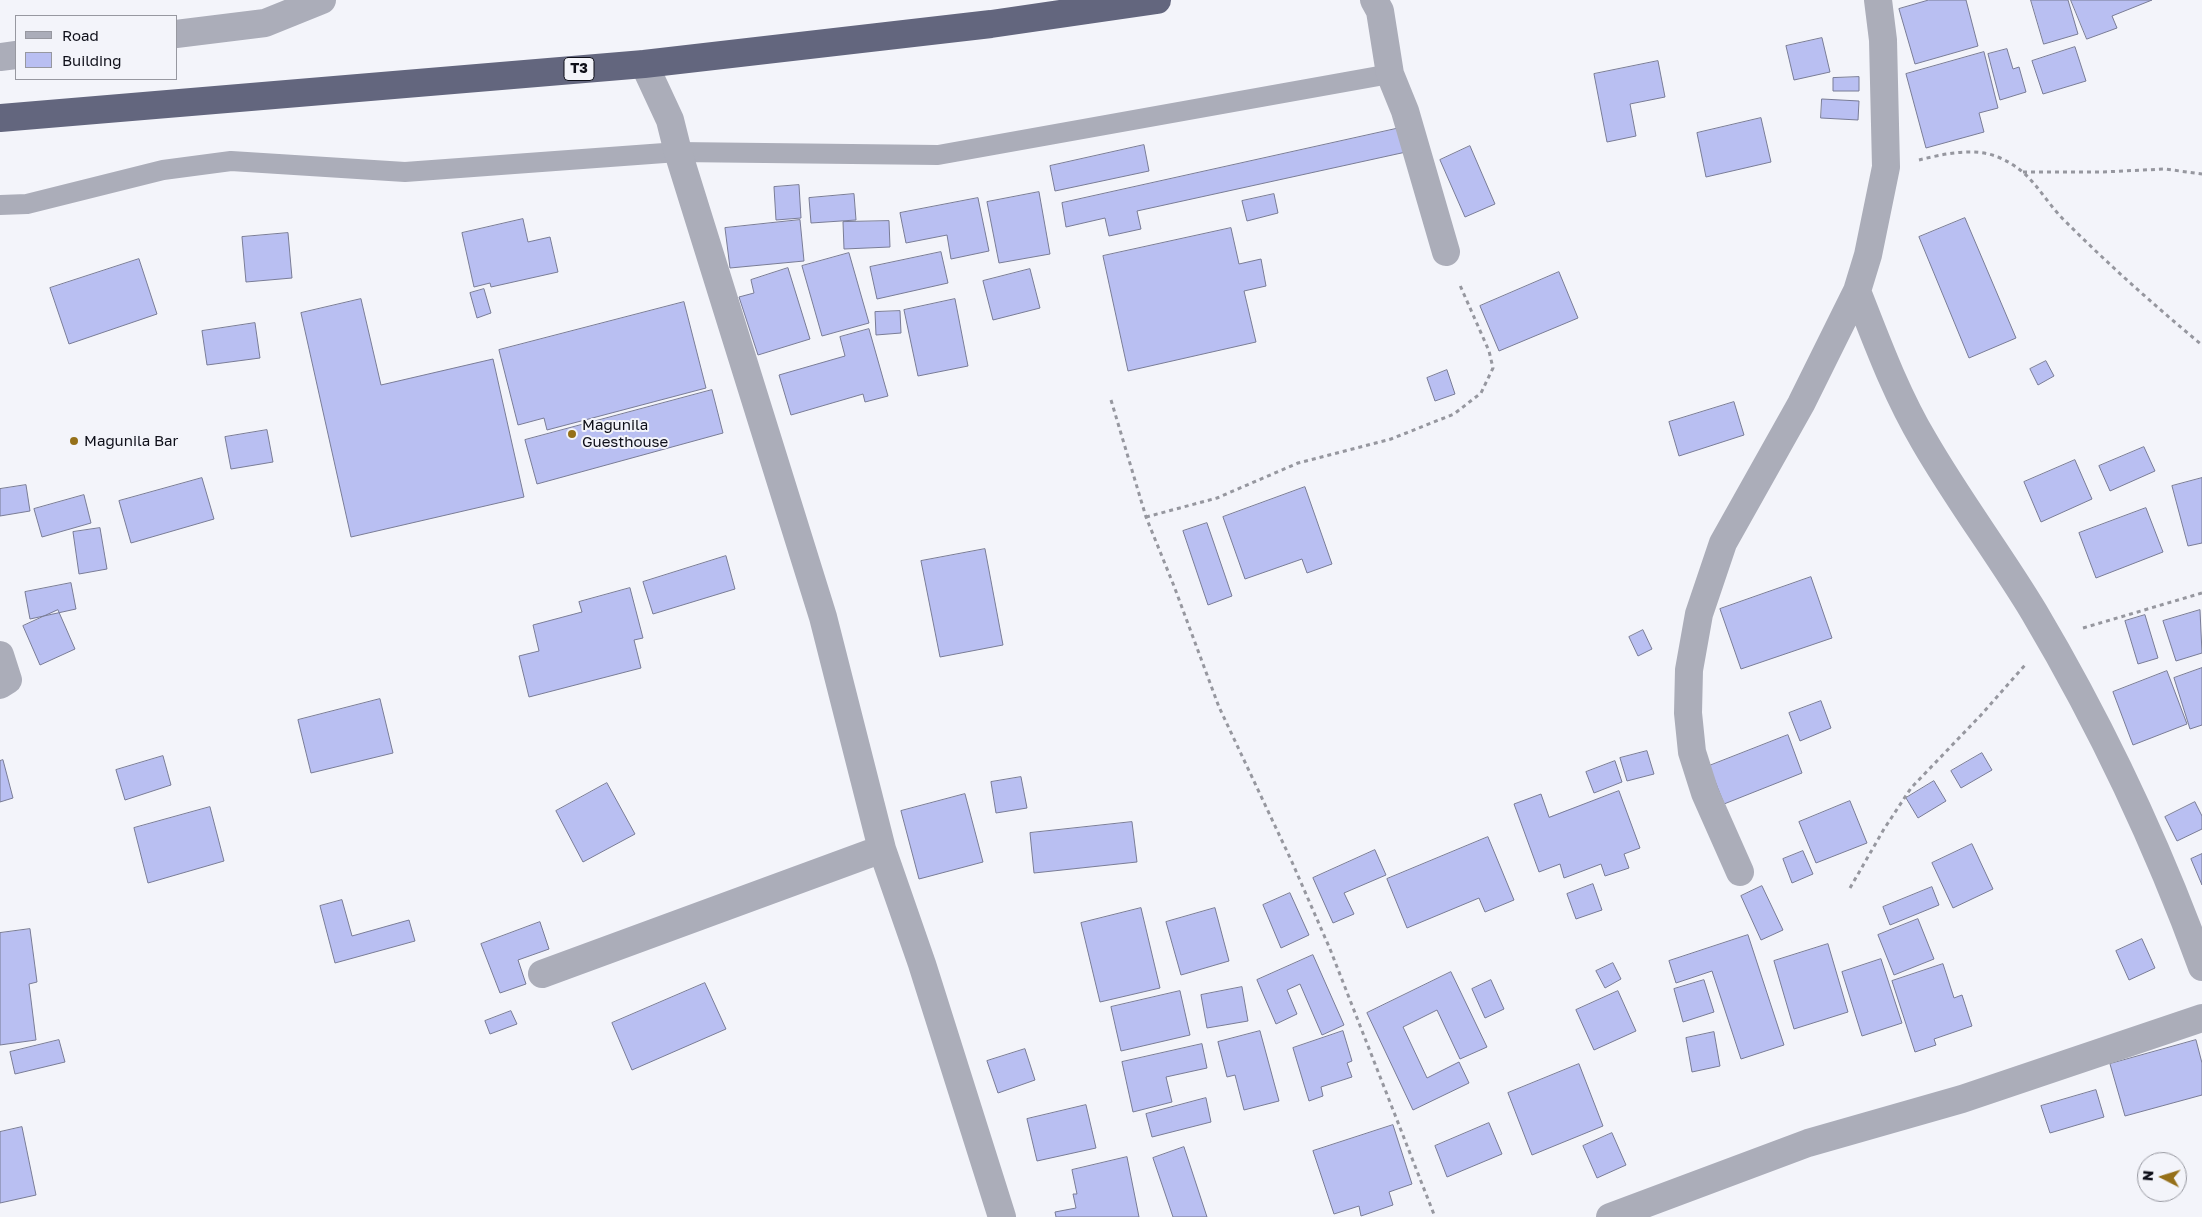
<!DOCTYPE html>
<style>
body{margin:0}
#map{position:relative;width:2202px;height:1217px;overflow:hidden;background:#f3f4fa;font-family:"Golos Text",sans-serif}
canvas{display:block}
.legend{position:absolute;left:15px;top:15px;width:162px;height:65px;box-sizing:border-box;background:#f3f4fa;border:1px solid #9798a0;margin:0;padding:6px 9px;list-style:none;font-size:15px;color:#0e0f19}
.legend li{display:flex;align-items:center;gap:10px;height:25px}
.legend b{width:25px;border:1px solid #9798a0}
.north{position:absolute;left:2137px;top:1152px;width:50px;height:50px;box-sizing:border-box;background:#f3f4fa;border:1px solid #9798a0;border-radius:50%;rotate:275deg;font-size:14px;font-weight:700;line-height:20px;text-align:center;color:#0e0f19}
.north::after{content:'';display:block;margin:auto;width:18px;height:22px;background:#957019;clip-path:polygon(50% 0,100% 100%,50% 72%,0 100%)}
</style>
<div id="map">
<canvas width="2202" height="1217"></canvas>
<ul class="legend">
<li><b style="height:6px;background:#abadb9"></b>Road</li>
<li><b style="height:14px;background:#b9bff2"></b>Building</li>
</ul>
<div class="north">N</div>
</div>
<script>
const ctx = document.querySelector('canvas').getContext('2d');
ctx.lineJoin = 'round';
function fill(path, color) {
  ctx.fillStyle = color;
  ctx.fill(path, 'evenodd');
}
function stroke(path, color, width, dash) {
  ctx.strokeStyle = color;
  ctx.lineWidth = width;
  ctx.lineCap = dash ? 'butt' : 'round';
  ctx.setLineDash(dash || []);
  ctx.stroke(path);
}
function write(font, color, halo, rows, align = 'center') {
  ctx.font = font + ' "Golos Text",sans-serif';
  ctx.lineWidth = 4;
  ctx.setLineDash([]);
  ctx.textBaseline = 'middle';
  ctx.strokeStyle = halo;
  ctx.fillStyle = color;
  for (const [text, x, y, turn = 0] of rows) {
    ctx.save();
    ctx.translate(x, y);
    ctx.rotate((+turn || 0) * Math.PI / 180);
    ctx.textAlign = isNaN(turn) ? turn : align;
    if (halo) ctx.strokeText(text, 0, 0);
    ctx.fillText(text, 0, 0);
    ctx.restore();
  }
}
const building = new Path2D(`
 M1929,0H1966L1978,46L1915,64L1899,9Z
 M2031,0H2068L2078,34L2044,44Z
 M2071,0H2152L2112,16L2117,28L2087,39Z
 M1822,38L1830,72L1794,80L1786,46Z
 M2075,47L2086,81L2043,94L2032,61Z
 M2007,49L2013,69L2019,67L2026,92L2000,100L1988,54Z
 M1984,52L1998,108L1979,113L1984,132L1926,148L1906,74Z
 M1658,61L1665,97L1630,104L1636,136L1607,142L1594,74Z
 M1859,77V91H1833V78Z
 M1822,99L1859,101L1858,120L1821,118Z
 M1761,118L1771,162L1706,177L1697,133Z
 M1400,128L1406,152L1137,211L1141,229L1109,236L1105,218L1066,227L1062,203Z
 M1144,145L1149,171L1055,191L1050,166Z
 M1470,146L1495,204L1465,217L1440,160Z
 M799,185L801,218L776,220L774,187Z
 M1039,192L1050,254L999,263L987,202Z
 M854,194L856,220L811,223L809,198Z
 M1274,194L1278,213L1247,221L1242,201Z
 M978,198L989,251L951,259L947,235L906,243L900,213Z
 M1965,218L2016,338L1969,358L1919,237Z
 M523,219L528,242L550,237L558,272L491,287L490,283L474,287L462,233Z
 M800,220L804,261L730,268L725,228Z
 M889,221L890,247L844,249L843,222Z
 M1231,228L1239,264L1261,259L1266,286L1244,291L1256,342L1128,371L1103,256Z
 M288,233L292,278L246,282L242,237Z
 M941,252L948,283L877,299L870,267Z
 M849,253L869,323L822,336L802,266Z
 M139,259L157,314L69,344L50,288Z
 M788,268L810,339L758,355L739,297L754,293L751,280Z
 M1030,269L1040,308L993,320L983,281Z
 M1559,272L1578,318L1499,351L1480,306Z
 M484,289L491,313L477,318L470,293Z
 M361,299L381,385L493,359L524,497L351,537L301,313Z
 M955,299L968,366L918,376L904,310Z
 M684,302L706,388L547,430L544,418L518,425L499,350Z
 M900,311L901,333L876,335L875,312Z
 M255,323L260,358L207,365L202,331Z
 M869,329L888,396L865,402L863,394L791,415L779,375L845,356L840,337Z
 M2046,361L2054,376L2038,385L2030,369Z
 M1447,370L1455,394L1435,401L1427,378Z
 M712,390L723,433L537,484L525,440Z
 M1734,402L1744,435L1679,456L1669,422Z
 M267,430L273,462L231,469L225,437Z
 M2144,447L2155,471L2110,491L2099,466Z
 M2075,460L2092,499L2041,522L2024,482Z
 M202,478L214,519L131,543L119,501Z
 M2202,478V543L2188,546L2172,486Z
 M26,485L30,511L0,516V489Z
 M1305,487L1332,564L1307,573L1302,559L1245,579L1223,517Z
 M84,495L91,523L42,537L34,509Z
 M2146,508L2163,552L2096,578L2079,533Z
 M1207,523L1232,596L1208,605L1183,531Z
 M100,528L107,569L79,574L73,532Z
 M985,549L1003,645L940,657L921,561Z
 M726,556L735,589L653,614L643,582Z
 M1811,577L1832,638L1741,669L1720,609Z
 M71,583L76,609L30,619L25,592Z
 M630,588L643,638L634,640L641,668L529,697L519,656L539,651L533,625L582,612L579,602Z
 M58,610L75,649L40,665L23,626Z
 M2200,610L2202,653L2176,661L2163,621Z
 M2145,615L2158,658L2138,664L2125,621Z
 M1643,630L1652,649L1638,656L1629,637Z
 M2202,668V725L2190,729L2174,678Z
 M2167,671L2187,724L2133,745L2113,692Z
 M380,699L393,753L311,773L298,720Z
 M1821,701L1831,728L1800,741L1789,713Z
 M1788,735L1802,773L1724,804L1709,766Z
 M1647,751L1654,774L1627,781L1620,758Z
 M1982,753L1992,770L1961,788L1951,771Z
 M163,756L171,785L125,800L116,770Z
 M3,760L13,798L0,802V761Z
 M1615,761L1622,782L1594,793L1586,772Z
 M1021,777L1027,808L996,813L991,782Z
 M1934,781L1946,801L1918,818L1906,798Z
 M607,783L635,834L583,862L556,811Z
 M1619,791L1640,848L1624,854L1629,868L1605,876L1601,864L1564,878L1560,864L1539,872L1514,804L1541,794L1549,817Z
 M965,794L983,862L919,879L901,811Z
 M1850,801L1867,843L1816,863L1799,822Z
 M2195,802L2202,816V829L2177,841L2165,817Z
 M210,807L224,861L148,883L134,828Z
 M1132,822L1137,862L1034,873L1030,833Z
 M1488,837L1514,900L1485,912L1479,898L1407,928L1387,879Z
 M1972,844L1993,889L1953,908L1932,863Z
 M1375,850L1386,875L1344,893L1354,914L1333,923L1313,878Z
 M1803,851L1813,874L1792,883L1783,859Z
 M2202,854V885L2191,859Z
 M1593,884L1602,910L1576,919L1567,894Z
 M1762,886L1783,930L1761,940L1741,896Z
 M1932,887L1939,905L1890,925L1883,907Z
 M1290,893L1309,935L1281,948L1263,905Z
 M342,900L352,936L409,920L415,941L335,963L320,906Z
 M1141,908L1160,988L1100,1002L1081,923Z
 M1215,908L1229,961L1181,975L1166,922Z
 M1918,919L1934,959L1894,975L1878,935Z
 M540,922L549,949L518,960L526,984L500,993L481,944Z
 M30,929L37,982L29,984L36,1040L0,1045V933Z
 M1748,935L1784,1045L1741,1059L1712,971L1676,983L1669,961Z
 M2142,939L2155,968L2129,980L2116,951Z
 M1828,944L1848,1012L1794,1029L1774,961Z
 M1313,955L1344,1025L1322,1035L1300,984L1287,990L1297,1014L1276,1024L1257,980Z
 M1881,959L1902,1023L1862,1036L1842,972Z
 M1613,963L1621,979L1605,988L1596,971Z
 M1943,964L1954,998L1962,995L1972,1026L1934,1039L1936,1045L1915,1052L1892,981Z
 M1451,972L1487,1047L1460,1059L1437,1010L1403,1027L1427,1078L1459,1062L1469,1083L1413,1110L1367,1013Z
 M1491,980L1504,1009L1485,1018L1472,989Z
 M1704,980L1714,1012L1683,1022L1674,989Z
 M705,983L726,1029L632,1070L612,1023Z
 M1242,987L1248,1021L1207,1028L1201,995Z
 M1180,991L1190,1035L1121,1051L1111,1007Z
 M1618,991L1636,1031L1594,1050L1576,1010Z
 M511,1011L517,1024L490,1034L485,1021Z
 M1260,1031L1279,1101L1244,1110L1235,1075L1227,1077L1218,1042Z
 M1343,1031L1352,1061L1347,1063L1352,1077L1321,1087L1323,1096L1309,1101L1293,1048Z
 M1714,1032L1720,1066L1692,1072L1686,1038Z
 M59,1040L65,1062L15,1074L10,1052Z
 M2196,1040L2202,1063V1095L2125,1116L2110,1064Z
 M1202,1044L1207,1068L1166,1077L1172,1102L1133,1112L1122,1062Z
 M1025,1049L1035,1080L998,1093L987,1061Z
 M1579,1064L1603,1126L1532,1155L1508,1093Z
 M2096,1090L2104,1117L2050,1133L2041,1106Z
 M1206,1098L1211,1122L1152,1137L1146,1114Z
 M1086,1105L1096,1148L1037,1161L1027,1119Z
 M1489,1123L1502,1154L1447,1177L1435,1146Z
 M1393,1125L1412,1184L1389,1192L1393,1205L1361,1216L1359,1206L1334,1214L1313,1151Z
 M22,1127L36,1195L0,1203V1132Z
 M1612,1133L1626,1165L1597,1178L1583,1146Z
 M1184,1147L1207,1217H1173L1153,1158Z
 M1127,1157L1139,1217H1056L1055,1212L1076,1208L1073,1194H1077L1072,1170Z`);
fill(building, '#b9bff2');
stroke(building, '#797c96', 1);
stroke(new Path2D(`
 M1919,160C1943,154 1974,147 1998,157C2034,172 2041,198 2066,222C2109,265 2155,306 2202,345
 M2023,172H2102L2165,169L2202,174
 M1111,400L1146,517L1174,586L1219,707L1292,862L1330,949L1435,1217
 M1146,517L1217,498L1298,463L1391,439L1454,414L1481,393L1493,368L1489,351L1459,283
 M2083,628L2202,593
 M1850,888L1884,829L1911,788L1981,715L2025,665`), '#96979f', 3, [4, 4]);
stroke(new Path2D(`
 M0,205L27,204L163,170L231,161L405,172L678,152L938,155L1390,74`), '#abadb9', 20);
stroke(new Path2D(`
 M1374,0L1380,11L1390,74L1405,111L1446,252
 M176,34L265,23L322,0
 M0,57L16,55
 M644,64L670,120L678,152L823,617L882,849L922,964L1002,1217
 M1857,291C1877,342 1896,394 1924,441C1958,500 1999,554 2034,612C2101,725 2157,843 2202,967
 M0,655L8,680L0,685
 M1740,872L1705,793L1692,752L1688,713L1689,670L1699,614L1723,543L1801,404L1857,291L1868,255L1886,167L1883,40L1878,0
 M542,974L882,849
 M1610,1217L1808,1143L1962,1099L2202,1018`), '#abadb9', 28);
stroke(new Path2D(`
 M0,118L644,64L991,24L1157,0`), '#63667e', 28);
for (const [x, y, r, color] of [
 [572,434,5,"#957019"],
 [74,441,5,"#957019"]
]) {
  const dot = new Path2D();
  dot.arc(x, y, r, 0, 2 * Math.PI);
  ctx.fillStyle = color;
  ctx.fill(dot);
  stroke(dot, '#f3f4fa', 2);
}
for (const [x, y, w] of [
 [579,69,30]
]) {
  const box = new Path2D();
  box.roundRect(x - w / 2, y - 11.5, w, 23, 4);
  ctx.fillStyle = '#f3f4fa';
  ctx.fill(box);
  stroke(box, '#0e0f19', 1);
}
write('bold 14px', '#0e0f19', null, [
 ["T3",579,69]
]);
write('15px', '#0e0f19', '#f3f4fa', [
 ["Magunila",582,425],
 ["Guesthouse",582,442],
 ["Magunila Bar",84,441]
], 'left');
</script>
